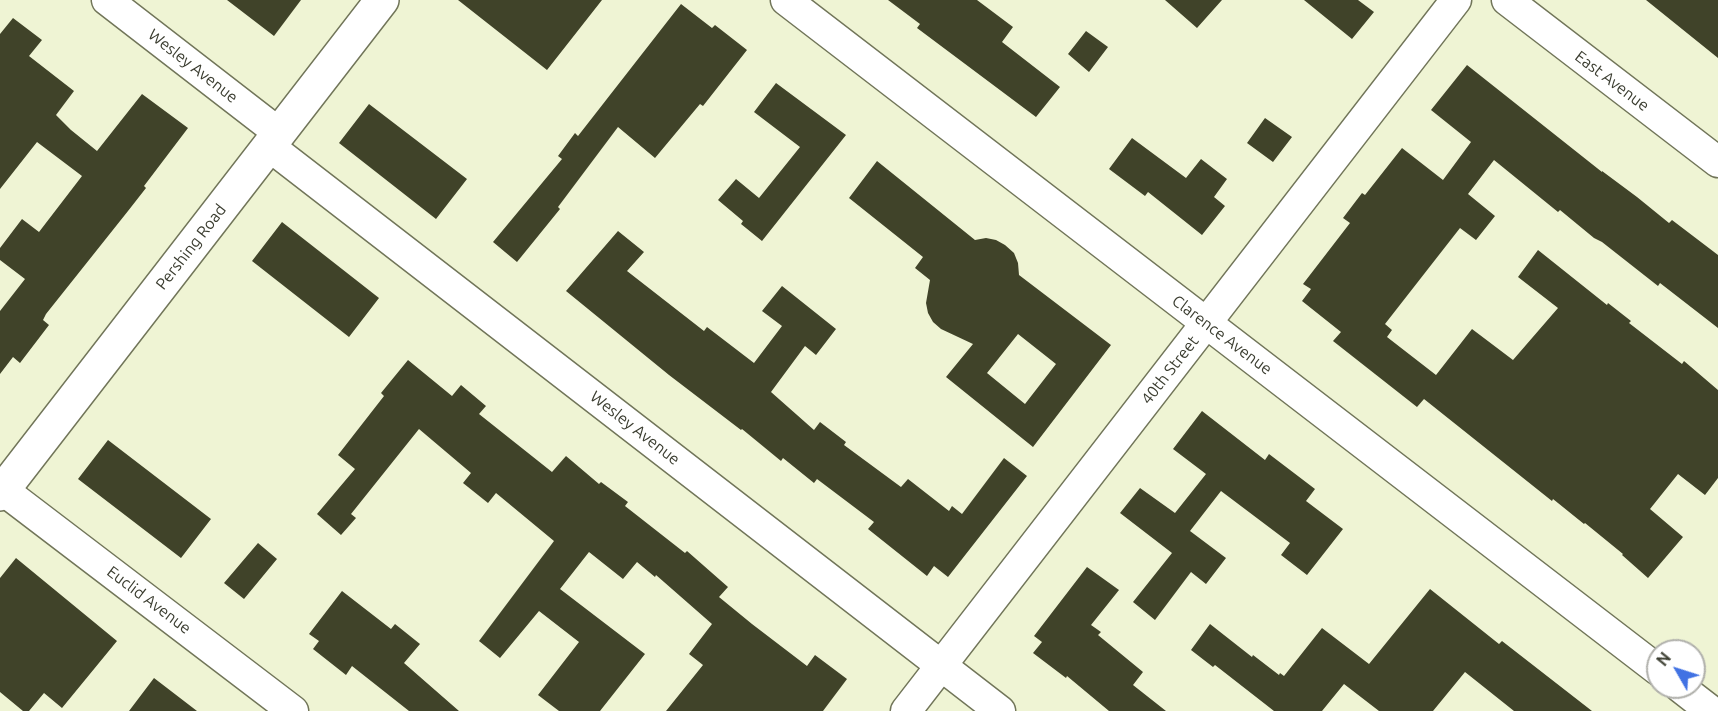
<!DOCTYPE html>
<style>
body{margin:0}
#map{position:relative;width:1718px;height:711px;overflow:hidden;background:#eff4d4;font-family:Ubuntu,sans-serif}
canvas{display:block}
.north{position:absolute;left:1646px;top:639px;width:60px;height:60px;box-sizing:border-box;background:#fff;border:2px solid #b1b1ac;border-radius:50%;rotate:309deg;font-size:16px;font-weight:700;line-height:24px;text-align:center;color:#3b3d30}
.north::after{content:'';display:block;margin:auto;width:21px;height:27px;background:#4172e3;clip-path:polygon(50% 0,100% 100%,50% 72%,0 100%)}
</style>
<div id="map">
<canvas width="1718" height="711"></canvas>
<div class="north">N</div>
</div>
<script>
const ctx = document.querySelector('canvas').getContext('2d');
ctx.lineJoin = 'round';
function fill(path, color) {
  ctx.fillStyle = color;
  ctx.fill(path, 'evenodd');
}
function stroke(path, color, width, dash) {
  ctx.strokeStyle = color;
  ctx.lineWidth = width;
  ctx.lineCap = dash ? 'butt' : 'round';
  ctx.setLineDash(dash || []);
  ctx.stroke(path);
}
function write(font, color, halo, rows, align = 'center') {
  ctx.font = font + ' Ubuntu,sans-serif';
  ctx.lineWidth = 6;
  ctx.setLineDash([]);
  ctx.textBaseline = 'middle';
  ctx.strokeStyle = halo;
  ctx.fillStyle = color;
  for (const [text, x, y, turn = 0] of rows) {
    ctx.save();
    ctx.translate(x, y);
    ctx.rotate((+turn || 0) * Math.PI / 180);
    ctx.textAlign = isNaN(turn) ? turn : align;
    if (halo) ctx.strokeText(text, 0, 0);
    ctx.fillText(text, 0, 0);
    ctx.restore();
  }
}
fill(new Path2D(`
 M227,0H301L274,36Z
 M458,0H602L547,70Z
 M888,0H977L1013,27L1002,42L1060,87L1036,117L917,28L920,24Z
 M1165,0H1222L1197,28Z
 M1304,0H1358L1374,12L1352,39Z
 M1646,0H1718V58Z
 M681,4L712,28L715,25L747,50L703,106L700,104L655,158L618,127L558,207L560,209L517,262L493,242L562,159L558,156L575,133L578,136Z
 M13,18L42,40L29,56L74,91L56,115L71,130L97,151L142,94L188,128L144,186L146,188L128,211L46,314L43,320L49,325L20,363L13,357L0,374V311L25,279L0,260V248L22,219L39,232L82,176L37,142L0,189V34Z
 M1086,31L1108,47L1089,72L1068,54Z
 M1467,65L1602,172V171L1637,197L1669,223L1672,220L1718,255V328L1660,283L1658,286L1602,242L1594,238L1560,210L1558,212L1494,160L1468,194L1495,216L1476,240L1460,228L1385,324L1392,330L1387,337L1436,375L1472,329L1513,360L1558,308L1518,277L1538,250L1607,305L1608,303L1631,321L1629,323L1682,364L1684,361L1718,390V478L1705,495L1678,474L1650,509L1683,537L1648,578L1622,555L1623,554L1585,523L1584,524L1553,499L1552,501L1424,399L1417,407L1333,341L1341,332L1302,301L1311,289L1303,284L1350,223L1343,218L1362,193L1365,195L1402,148L1443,180L1471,142L1431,110Z
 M776,83L846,135L762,241L741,224L743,221L718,200L736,179L759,198L800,147L754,112Z
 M369,104L467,179L436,219L339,143Z
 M1265,118L1292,137L1273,162L1247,143Z
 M1132,138L1186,178L1201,159L1227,179L1214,197L1225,206L1202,235L1148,192L1145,196L1109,169Z
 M877,161L975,240L986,238L996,240L1005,245L1014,253L1018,263L1019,275L1111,345L1033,447L946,377L973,344L941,329L933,322L928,313L926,303L930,280L915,268L923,257L849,198ZM1018,334L1056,364L1025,404L987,373Z
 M282,222L379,298L349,337L252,261Z
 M618,231L644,252L627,271L704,331L707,327L754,363L782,326L762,311L782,286L836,329L816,355L805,346L771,392L814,430L820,422L846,442L844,445L901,487L908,479L949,511L952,506L962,514L1004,458L1027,476L948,577L934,566L927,576L868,529L874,522L817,479L814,483L783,458L781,461L742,429L741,430L669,375L566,291Z
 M408,360L452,396L461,385L486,406L479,414L552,472L566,456L599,484L601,482L628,502L625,506L685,553L687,551L728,587L719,597L752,624L807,666L815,655L847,679L823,711H666L703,665L689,654L712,624L656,575L655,577L637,562L623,579L589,552L560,589L645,654L600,711H559L538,695L579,642L539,611L500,658L479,641L554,541L496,493L488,503L463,483L471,473L419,429L351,514L356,518L341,535L317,514L355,469L338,455L384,396L381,393Z
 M1202,411L1265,460L1269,454L1315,489L1306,501L1343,529L1307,575L1281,555L1290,543L1221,491L1190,531L1226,558L1206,584L1191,572L1155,620L1133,602L1172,553L1120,513L1140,488L1175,513L1206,474L1173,449Z
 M108,440L211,519L181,558L78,479Z
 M258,543L277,559L244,599L224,583Z
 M16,558L117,641L62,708L44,693L29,711H23L0,692V578Z
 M1087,567L1119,590L1091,625L1101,632L1098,635L1143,672L1133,685L1166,711H1109L1067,676L1066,678L1033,653L1042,642L1034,636Z
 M1430,589L1499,644L1502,641L1592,711H1514L1465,672L1433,711H1379L1344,684L1322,711H1274L1215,665L1213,667L1191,650L1210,624L1252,657L1253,655L1279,675L1280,673L1284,676L1322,628L1369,664Z
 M342,591L391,629L395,624L420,644L404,663L459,711H409L352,666L346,675L313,649L319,641L309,634Z
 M154,678L197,711H129Z`), '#404329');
const minor = new Path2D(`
 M107,0L279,133
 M786,0L1658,670
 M1507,0L1718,162
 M269,146L1000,711
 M3,490L293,711
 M1680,687L1711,711
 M906,711L1456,0`);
const major = new Path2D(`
 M0,494L382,0`);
stroke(minor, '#717559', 33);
stroke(major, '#717559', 36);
stroke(minor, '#fff', 30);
stroke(major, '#fff', 33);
write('16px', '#3b3d30', '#fff', [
 ["Wesley Avenue",193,66,38],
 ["East Avenue",1612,81,37],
 ["Pershing Road",191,247,-52],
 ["Clarence Avenue",1222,335,37],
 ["40th Street",1170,370,-52],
 ["Wesley Avenue",635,428,38],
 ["Euclid Avenue",149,600,37]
]);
</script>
